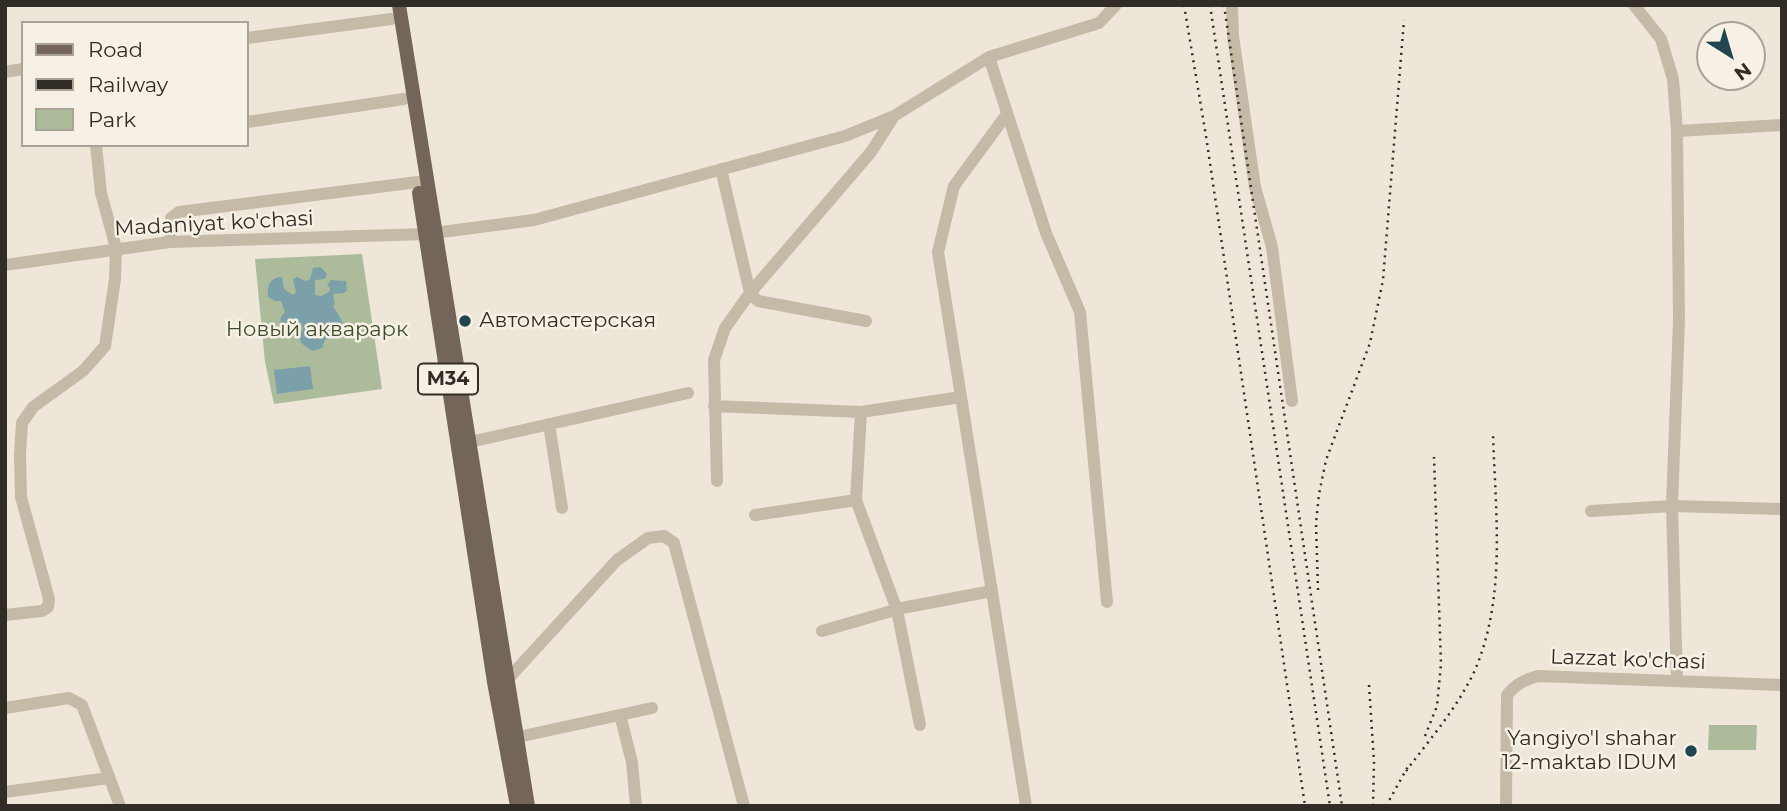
<!DOCTYPE html>
<meta charset="utf-8">
<style>
body{margin:0}
#map{position:relative;width:1787px;height:811px;overflow:hidden;background:#eee7d9;font-family:Montserrat,sans-serif}
canvas{display:block}
.frame{position:absolute;inset:0;border:7px solid #322c27;pointer-events:none}
.legend{position:absolute;left:21px;top:21px;width:228px;height:126px;box-sizing:border-box;background:#f7f1e5;border:2px solid #a8a299;margin:0;padding:9px 12px;list-style:none;font-size:21px;color:#322c27}
.legend li{display:flex;align-items:center;gap:14px;height:35px}
.legend b{width:35px;border:2px solid #a8a299}
.north{position:absolute;left:1696px;top:21px;width:70px;height:70px;box-sizing:border-box;background:#f7f1e5;border:2px solid #a8a299;border-radius:50%;rotate:143deg;font-size:19px;font-weight:700;line-height:28px;text-align:center;color:#322c27}
.north::after{content:'';display:block;margin:auto;width:24px;height:32px;background:#20464f;clip-path:polygon(50% 0,100% 100%,50% 72%,0 100%)}
</style>
<div id="map">
<canvas width="1787" height="811"></canvas>
<div class="frame"></div>
<ul class="legend">
<li><b style="height:9px;background:#736559"></b>Road</li>
<li><b style="height:9px;background:#322c27"></b>Railway</li>
<li><b style="height:19px;background:#acbc9b"></b>Park</li>
</ul>
<div class="north">N</div>
</div>
<script>
const ctx = document.querySelector('canvas').getContext('2d');
ctx.lineJoin = 'round';
function fill(path, color) {
  ctx.fillStyle = color;
  ctx.fill(path, 'evenodd');
}
function stroke(path, color, width, dash) {
  ctx.strokeStyle = color;
  ctx.lineWidth = width;
  ctx.lineCap = dash ? 'butt' : 'round';
  ctx.setLineDash(dash || []);
  ctx.stroke(path);
}
function write(font, color, halo, rows, align = 'center') {
  ctx.font = font + ' Montserrat,sans-serif';
  ctx.lineWidth = 5;
  ctx.setLineDash([]);
  ctx.textBaseline = 'middle';
  ctx.strokeStyle = halo;
  ctx.fillStyle = color;
  for (const [text, x, y, turn = 0] of rows) {
    ctx.save();
    ctx.translate(x, y);
    ctx.rotate((+turn || 0) * Math.PI / 180);
    ctx.textAlign = isNaN(turn) ? turn : align;
    if (halo) ctx.strokeText(text, 0, 0);
    ctx.fillText(text, 0, 0);
    ctx.restore();
  }
}
fill(new Path2D(`
 M362,254L382,389L274,404L265,362L255,259Z
 M1709,725H1757L1756,750H1708Z`), '#acbc9b');
fill(new Path2D(`
 M321,267L327,274L325,279L315,280V295L321,296L329,292L330,288L327,285L331,280L346,281L347,290L344,293L333,294L335,304L333,307C342,318 348,329 336,339L329,337L325,340L322,348L312,351L301,343L299,336L303,329L301,323L296,322L288,331H284L280,325L281,317L285,312L281,301H275L268,297C267,286 270,277 282,277L284,289L293,295L296,292L293,279L297,277L306,281L310,279L313,268Z
 M310,366L313,389L277,394L274,370Z`), '#7ba0a9');
stroke(new Path2D(`
 M1232,5L1233,36L1255,187L1272,247L1292,401
 M1634,5L1661,39L1673,79L1677,131L1679,320L1672,506L1677,681
 M247,38L391,19
 M989,57L1046,233L1080,312L1107,602
 M5,72L23,69
 M1007,114L954,186L938,252L1026,806
 M247,122L404,99
 M1677,131L1782,125
 M721,169L750,293L758,301L866,321
 M170,242L171,218L179,212L418,182
 M5,265L170,242L426,234L534,220L845,136L894,116L989,57L1099,23L1116,5
 M714,406L861,412L961,397
 M861,412L856,500L897,610L920,725
 M549,424L562,508
 M470,442L688,393
 M717,481L714,360L725,328L750,293L871,152L894,116
 M1591,511L1672,506L1782,509
 M755,515L856,500
 M5,615L42,611L48,607L49,599L21,497L20,455L22,423L33,407L83,371L105,346L115,279L116,248L101,193L96,145
 M822,631L902,608L992,591
 M507,680L617,560L648,538L664,536L674,543L744,806
 M5,708L69,698L82,705L120,806
 M620,715L632,762L636,806
 M518,737L652,708
 M5,792L109,778
 M1506,806L1507,695C1516,684 1524,680 1538,676L1782,685`), '#c5b9a7', 12);
stroke(new Path2D(`
 M399,5L528,806
 M419,193L494,682L517,806`), '#736559', 14);
stroke(new Path2D(`
 M1184,5L1206,136L1305,806
 M1210,5L1330,806
 M1224,5L1342,806
 M1318,590L1316,523L1319,494L1326,460L1370,343L1383,280L1404,20
 M1369,685L1374,762L1373,806
 M1425,736L1437,706L1441,664L1434,457
 M1406,771C1430,739 1458,707 1475,670C1507,595 1495,511 1493,432
 M1386,806L1410,763`), '#322c27', 2.5, [2, 5]);
for (const [x, y, r, color] of [
 [465,321,7,"#20464f"],
 [1691,751,7,"#20464f"]
]) {
  const dot = new Path2D();
  dot.arc(x, y, r, 0, 2 * Math.PI);
  ctx.fillStyle = color;
  ctx.fill(dot);
  stroke(dot, '#f7f1e5', 2.5);
}
for (const [x, y, w] of [
 [448,379,60]
]) {
  const box = new Path2D();
  box.roundRect(x - w / 2, y - 15.5, w, 31, 5);
  ctx.fillStyle = '#f7f1e5';
  ctx.fill(box);
  stroke(box, '#322c27', 2);
}
write('bold 19px', '#322c27', null, [
 ["M34",448,379]
]);
write('21px', '#322c27', '#f7f1e5', [
 ["Madaniyat ko'chasi",214,224,-3],
 ["Lazzat ko'chasi",1628,660,2]
]);
write('21px', '#322c27', '#f7f1e5', [
 ["Автомастерская",479,321],
 ["Yangiyo'l shahar",1677,739,"right"],
 ["12-maktab IDUM",1677,763,"right"]
], 'left');
write('21px', '#3d4e2d', '#f7f1e5', [
 ["Новый акварарк",317,330]
]);
</script>
